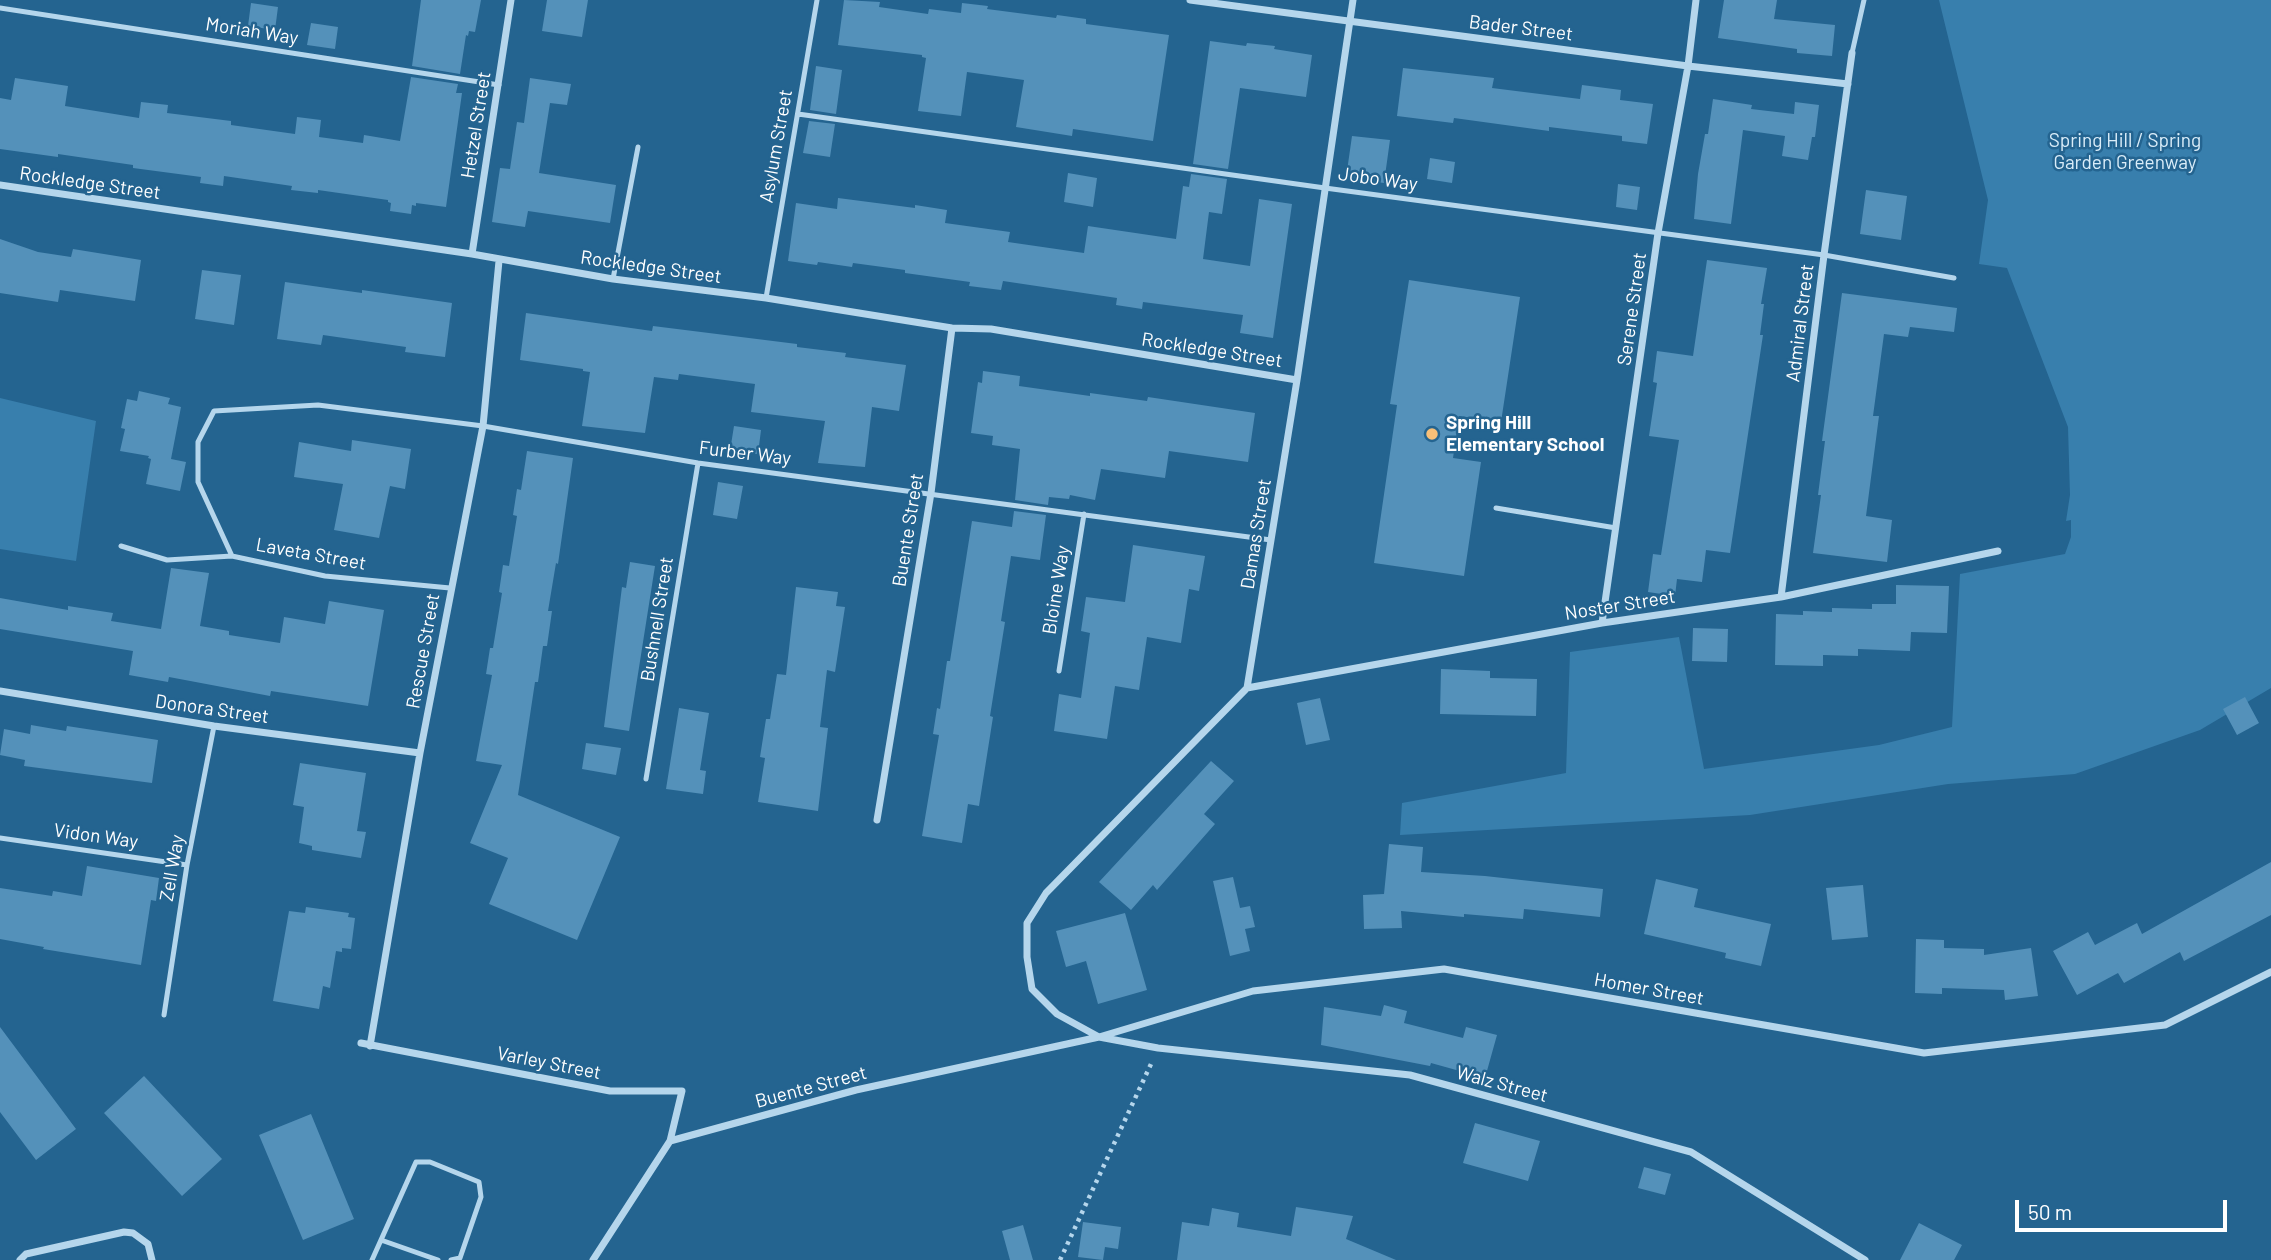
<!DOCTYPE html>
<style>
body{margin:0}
#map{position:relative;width:2271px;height:1260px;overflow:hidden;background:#246490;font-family:Barlow,sans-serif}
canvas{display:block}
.scale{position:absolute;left:2015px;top:1200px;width:212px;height:32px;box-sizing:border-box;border:4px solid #fff;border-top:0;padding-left:9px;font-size:21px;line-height:24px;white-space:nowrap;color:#fff;-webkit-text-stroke:5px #246490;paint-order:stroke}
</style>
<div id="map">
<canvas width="2271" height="1260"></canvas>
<div class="scale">50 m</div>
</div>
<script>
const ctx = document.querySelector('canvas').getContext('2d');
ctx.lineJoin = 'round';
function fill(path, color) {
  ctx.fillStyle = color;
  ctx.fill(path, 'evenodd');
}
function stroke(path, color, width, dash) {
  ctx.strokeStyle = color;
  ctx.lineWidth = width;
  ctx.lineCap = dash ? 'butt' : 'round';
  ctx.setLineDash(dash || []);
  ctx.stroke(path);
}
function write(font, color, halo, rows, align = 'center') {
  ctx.font = font + ' Barlow,sans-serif';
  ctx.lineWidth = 5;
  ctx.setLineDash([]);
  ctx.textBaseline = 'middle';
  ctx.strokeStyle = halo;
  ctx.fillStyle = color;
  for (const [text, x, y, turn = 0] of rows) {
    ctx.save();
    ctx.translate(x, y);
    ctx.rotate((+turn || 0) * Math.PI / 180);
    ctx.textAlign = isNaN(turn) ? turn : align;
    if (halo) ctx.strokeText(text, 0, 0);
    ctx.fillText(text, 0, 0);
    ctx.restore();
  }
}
fill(new Path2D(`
 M1939,0H2271V688L2200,730L2075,774L1948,784L1750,815L1400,835L1402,803L1566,773L1570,652L1679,637L1704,769L1879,745L1952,727L1960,574L2065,554L2071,537V520L2066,521L2070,495L2068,427L2007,268L1979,264L1988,200Z
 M0,398L96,421L76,561L0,549Z`), '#387fad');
fill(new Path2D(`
 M421,0H481L475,32L469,31L468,36L466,35L460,74L412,66Z
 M547,0H588L582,37L542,31Z
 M844,0L880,2L879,7L928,14L929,9L961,13L962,3L988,6L987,9L1056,18L1057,15L1086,19V24L1169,35L1153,141L1073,129L1072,136L1016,127L1024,80L967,72L961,116L918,111L926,58L922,57V55L838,45Z
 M1724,0H1777L1774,19L1835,25L1832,56L1797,53V49L1718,38Z
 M251,3L278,7L275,30L248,26Z
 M311,23L338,27L335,49L307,45Z
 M1210,41L1246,46L1247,43L1275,46L1274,49L1312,55L1306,97L1240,88L1228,169L1193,164Z
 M816,66L842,70L836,114L810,110Z
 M1403,68L1494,78L1492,88L1580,99L1582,85L1621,90L1620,100L1653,104L1647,144L1622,141V136L1549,127V131L1454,118L1453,123L1397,116Z
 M411,77L458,84L456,93H462L446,207L416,203V206L412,205L411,214L390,211L391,203L388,202V200L318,190V193L291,190L292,186L224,176L223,186L200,183L201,177L133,168V165L58,154V157L0,149V98L11,100L15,78L68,86L65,106L139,118L141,102L168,105L167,113L231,121V125L295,134L297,117L321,120L319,137L363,143L364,135L400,141Z
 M530,78L571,84L567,105L550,103L539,173L616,185L610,223L528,211L525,227L492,222L500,168L510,169L517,122L524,123Z
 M1713,99L1752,105L1751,109L1794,114L1795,102L1819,105L1815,137H1812L1808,160L1782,156L1785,136L1743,130L1731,224L1694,219L1698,174L1705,134H1708Z
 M809,121L835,124L830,157L803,153Z
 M1352,136L1390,140L1384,183L1346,178Z
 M1430,158L1455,162L1452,183L1427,179Z
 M1068,173L1097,178L1093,207L1064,202Z
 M1191,174L1227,179L1222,214L1209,212L1203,259L1250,266L1259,199L1292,204L1273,338L1240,333L1243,315L1143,302L1142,309L1116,305L1117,298L1003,281L1001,290L969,286L970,282L905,273V270L853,263L852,267L818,262L817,265L788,261L796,203L837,209L838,198L915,208V205L947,210L945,223L1010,232L1008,242L1084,253L1088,226L1176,239L1183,186L1189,187Z
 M1618,184L1640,187L1637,210L1616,207Z
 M1866,190L1907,196L1901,240L1860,234Z
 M0,239L38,252L71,257L73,249L141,260L135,301L60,290L58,302L0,293Z
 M1707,260L1767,268L1761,304H1764L1760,335H1763L1730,553L1706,550L1702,582L1677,579L1675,596L1648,592L1653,554L1661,555L1679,440L1649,436L1657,383L1653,382L1657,351L1693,356Z
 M202,270L241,275L234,325L195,319Z
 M1409,280L1520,297L1501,422L1459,416L1453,458L1481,462L1464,576L1374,563L1397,405L1390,404Z
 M285,282L362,293V290L452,303L445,357L405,352L406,347L323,335L321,345L277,339Z
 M1842,293L1957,308L1954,332L1910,327L1908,337L1884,334L1873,416H1879L1866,516L1892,520L1887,562L1813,553L1821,495H1818L1825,441H1822Z
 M526,313L652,331L653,326L797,344V347L846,353L845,357L906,365L899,411L872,407L865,467L818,463L825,421L751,412L755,384L679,374L678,380L654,377L645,433L582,426L590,372L583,371V369L520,360Z
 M983,371L1020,376L1019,386L1090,396V393L1147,401L1148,397L1255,413L1248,462L1169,451L1165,478L1101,469L1095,500L1070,495L1069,499L1049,497L1048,505L1015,500L1020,449L992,445L993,436L971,433L978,382L982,383Z
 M139,391L170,398L168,404L181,407L171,459L186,462L180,491L146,484L151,459L148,458L149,456L120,451L125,429L121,428L127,399L137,401Z
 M734,426L761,430L758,454L730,451Z
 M352,440L411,449L405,489L390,486L379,538L334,530L343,484L294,477L299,442L351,451Z
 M527,451L573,458L558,564L556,563L548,611H552L547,646H543L538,682H535L518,795L620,837L577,940L489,904L508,858L470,843L502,765L476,761L492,675L486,674L490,648H493L502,593L499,592L503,565L509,566L517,516L513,515L517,489L521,490Z
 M718,482L743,486L737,519L713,515Z
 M1014,511L1046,515L1040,560L1011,556L1001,621L1005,622L990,716L993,717L979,806L968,804L962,843L922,836L939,735L933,734L937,708L940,709L947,661H950L972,521L1012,527Z
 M1133,545L1205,556L1199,591L1189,589L1181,643L1147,637L1139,690L1115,686L1107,739L1054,731L1059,694L1081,698L1090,633L1081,631L1086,597L1125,602Z
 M630,562L655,566L629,731L604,727L622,587L626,588Z
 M171,568L209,573L200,626L229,631V635L280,643L284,617L325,624L329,601L384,610L368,706L271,691L270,696L169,677L168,682L129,675L133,651L0,629V598L68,610V606L113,613L111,621L161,629Z
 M1896,585L1949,586L1947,633L1911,632L1910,651L1858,649V656L1823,655V666L1775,665L1776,614L1803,615V611L1832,612V608L1872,609V604H1896Z
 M796,587L838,592L836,606L845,607L835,672L827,670L820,727L828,728L818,811L758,802L765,758L760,757L766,719H770L777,674L786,675Z
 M1693,628L1728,629L1727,662L1692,661Z
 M1441,669L1490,671V678L1537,679L1536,716L1440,714Z
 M2245,697L2259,723L2237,735L2223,709Z
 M1320,698L1330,740L1306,745L1297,703Z
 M679,708L709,713L700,770L706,771L703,794L666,789Z
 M31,725L66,731L67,726L158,740L152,783L24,766L25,760L0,755L4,729L30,734Z
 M586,743L621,748L616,775L582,769Z
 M1211,761L1234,781L1204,814L1215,824L1157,890L1153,885L1131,910L1099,882Z
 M300,763L366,773L357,831L366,832L361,858L312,850V846L299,843L304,807L293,805Z
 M1389,844L1423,847L1421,872L1485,876L1603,889L1600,917L1524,909L1523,919L1464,914V917L1401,911L1402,928L1364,929L1363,895L1384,894Z
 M2271,862V915L2184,961L2180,952L2124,983L2118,973L2077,995L2053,951L2088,932L2095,945L2137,923L2142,934Z
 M87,866L159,878L156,901L151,900L141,965L43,949L44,947L0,939V888L52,896L53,891L82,896Z
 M1233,877L1240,908L1250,906L1255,927L1245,929L1250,951L1230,956L1213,881Z
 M1656,879L1698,889L1694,907L1771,924L1761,966L1725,958L1726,953L1644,934Z
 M1863,885L1868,937L1832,940L1826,888Z
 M306,907L349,913L348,917L355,918L351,949L342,948V952L336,951L330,988L323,986L319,1009L273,1001L289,911L305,913Z
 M1125,913L1147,990L1098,1004L1086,961L1066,967L1056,931Z
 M1916,939L1944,940V948L1984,949V955L2031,948L2038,996L2005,1000L2004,990L1942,988V994L1915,993Z
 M1384,1005L1407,1011L1404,1023L1463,1038L1466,1027L1497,1035L1485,1078L1431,1063L1430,1066L1321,1045L1324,1007L1381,1016Z
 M0,1027L76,1129L36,1160L0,1112Z
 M144,1076L222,1159L182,1196L104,1113Z
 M311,1114L354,1219L303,1240L259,1135Z
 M1475,1123L1540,1141L1528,1181L1463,1163Z
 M1644,1167L1671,1174L1665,1195L1638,1188Z
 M1296,1207L1353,1216L1346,1239L1396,1260H1177L1182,1222L1209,1226L1212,1208L1239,1213L1237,1227L1291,1236Z
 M1083,1222L1121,1227L1118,1249L1105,1247L1103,1260L1078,1257Z
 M1919,1223L1962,1245L1954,1260H1900Z
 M1023,1225L1033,1260H1010L1002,1231Z`), '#5491ba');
stroke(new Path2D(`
 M1060,1260L1151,1064`), '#b5d6ec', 4.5, [3.5, 5]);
stroke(new Path2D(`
 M0,8L499,85
 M1852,53L1864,0
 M798,114L1325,188L1824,255L1954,278
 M613,279L638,147
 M766,298L817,0
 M1496,508L1616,528
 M121,546L167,560L232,556L325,576L450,588
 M232,556L198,482V442L214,411L318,405L483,426L698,463L1271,540
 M1059,671L1084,514
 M646,779L698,463
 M0,838L187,865
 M164,1015L187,865L214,726
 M381,1240L438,1260
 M372,1260L416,1162H430L479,1182L481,1197L460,1258L451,1260`), '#b5d6ec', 5);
stroke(new Path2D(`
 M1190,0L1688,66L1848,84
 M1353,0L1297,380L1247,688L1046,893L1027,923V957L1032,989L1057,1014L1099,1037L1253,991L1444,969L1924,1053L2165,1025L2271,972
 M0,185L472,254L613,279L766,298L952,328L991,329L1297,380
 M472,254L511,0
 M1781,597L1824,255L1852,53
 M1602,623L1658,233L1688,66L1696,0
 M1247,688L1602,623L1781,597L1998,551
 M0,691L214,726L420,753
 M877,820L931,493L952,328
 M361,1043L610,1091H682L670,1141L593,1260
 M370,1046L420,753L483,426L499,261
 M670,1141L856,1090L1099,1037L1158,1048L1410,1075L1691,1152L1865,1260
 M20,1260L26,1254L124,1232L133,1233L148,1244L152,1260`), '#b5d6ec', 7);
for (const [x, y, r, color] of [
 [1432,434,7,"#f7bf78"]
]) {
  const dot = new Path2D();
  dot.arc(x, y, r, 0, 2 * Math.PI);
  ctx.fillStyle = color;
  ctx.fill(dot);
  stroke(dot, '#246490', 2.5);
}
write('19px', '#fff', '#246490', [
 ["Bader Street",1521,28,7],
 ["Moriah Way",252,31,9],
 ["Hetzel Street",476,125,-81],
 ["Asylum Street",776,146,-80],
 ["Jobo Way",1378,179,8],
 ["Rockledge Street",90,183,8],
 ["Rockledge Street",651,267,8],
 ["Serene Street",1632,309,-82],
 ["Admiral Street",1800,323,-83],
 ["Rockledge Street",1212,350,9],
 ["Furber Way",745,453,7],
 ["Buente Street",908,530,-81],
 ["Damas Street",1256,534,-81],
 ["Laveta Street",311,554,10],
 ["Bloine Way",1056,590,-81],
 ["Noster Street",1620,605,-9],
 ["Bushnell Street",657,619,-81],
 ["Rescue Street",423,651,-80],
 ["Donora Street",212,709,8],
 ["Vidon Way",96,836,8],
 ["Zell Way",172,868,-80],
 ["Homer Street",1649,989,10],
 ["Varley Street",549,1063,11],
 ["Walz Street",1502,1084,15],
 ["Buente Street",811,1087,-15]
]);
write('19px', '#daedf9', '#246490', [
 ["Spring Hill / Spring",2125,141],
 ["Garden Greenway",2125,163]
]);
write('bold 19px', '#fff', '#246490', [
 ["Spring Hill",1446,423],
 ["Elementary School",1446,445]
], 'left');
</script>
